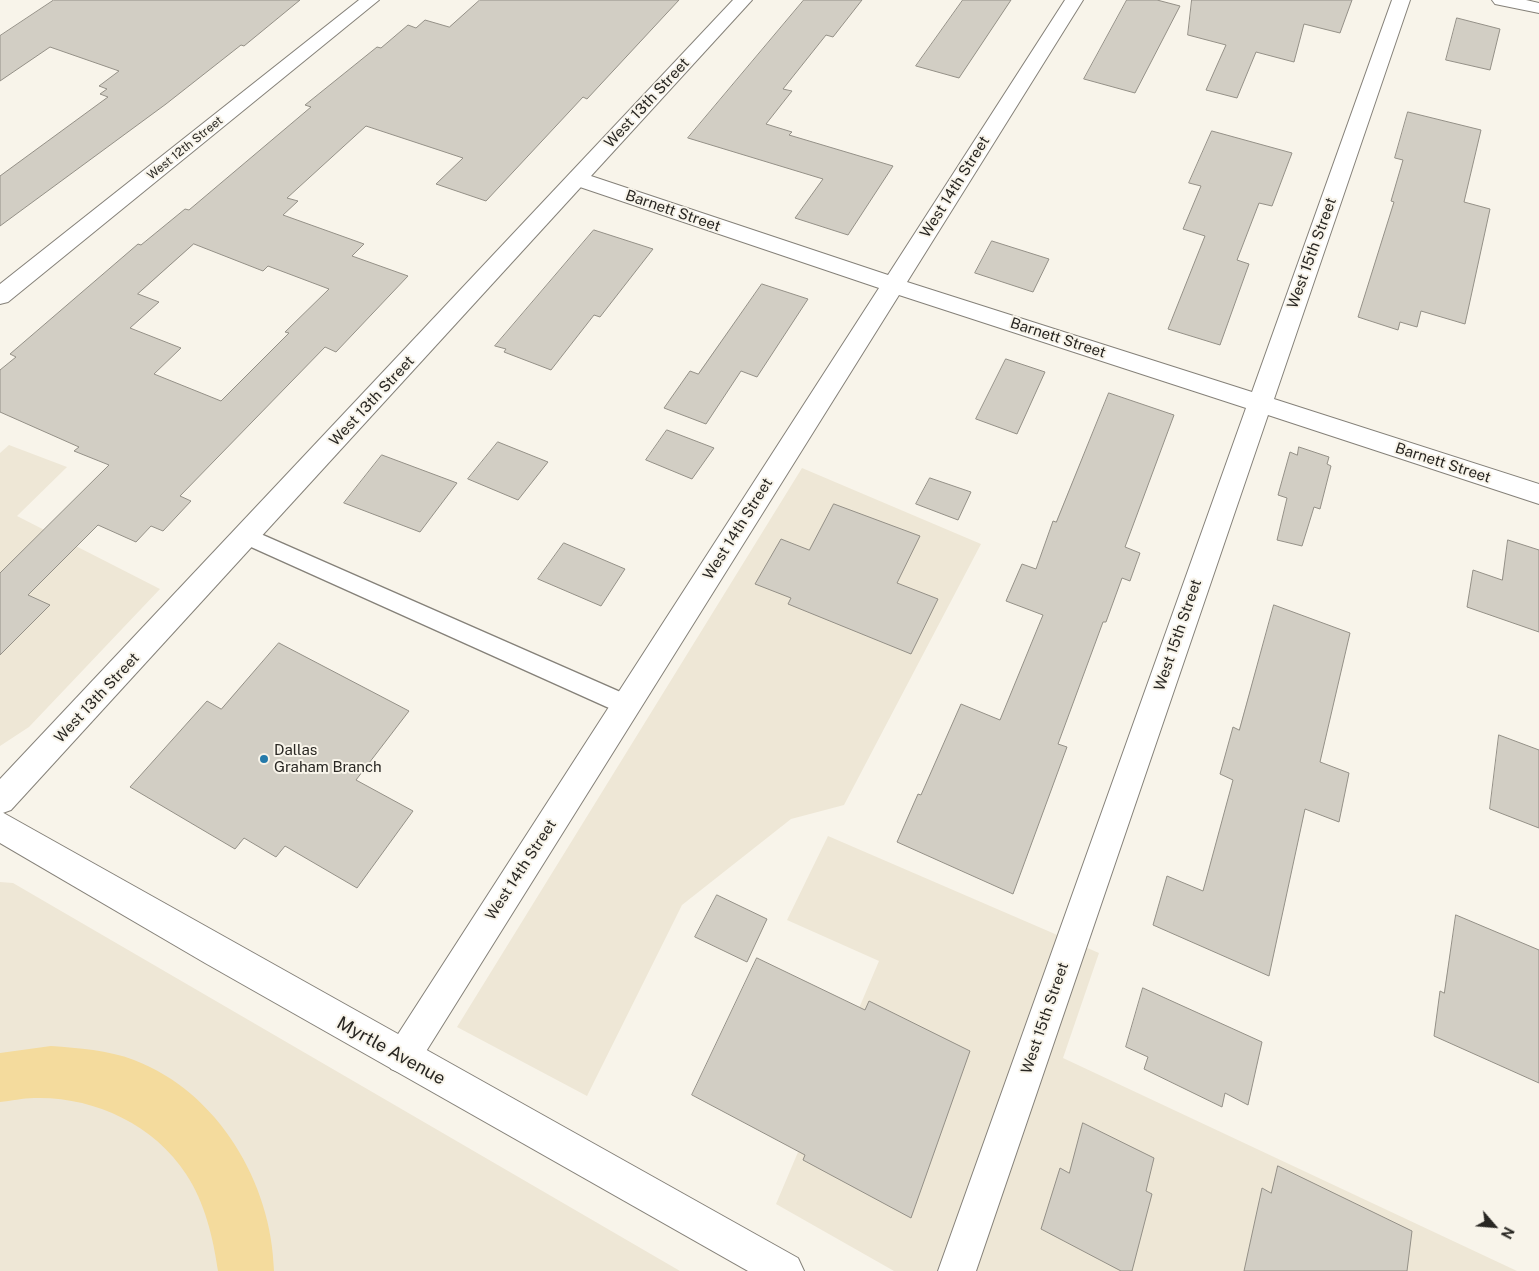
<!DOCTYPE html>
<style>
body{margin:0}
#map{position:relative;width:1539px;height:1271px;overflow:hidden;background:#f8f4ea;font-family:"Public Sans",sans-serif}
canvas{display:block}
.north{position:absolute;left:1469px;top:1201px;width:50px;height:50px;-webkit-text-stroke:4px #f8f4ea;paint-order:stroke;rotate:117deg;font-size:14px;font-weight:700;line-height:20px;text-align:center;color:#292723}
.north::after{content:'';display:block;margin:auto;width:18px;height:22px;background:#292723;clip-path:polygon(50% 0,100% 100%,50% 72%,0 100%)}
</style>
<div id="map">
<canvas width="1539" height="1271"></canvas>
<div class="north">N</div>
</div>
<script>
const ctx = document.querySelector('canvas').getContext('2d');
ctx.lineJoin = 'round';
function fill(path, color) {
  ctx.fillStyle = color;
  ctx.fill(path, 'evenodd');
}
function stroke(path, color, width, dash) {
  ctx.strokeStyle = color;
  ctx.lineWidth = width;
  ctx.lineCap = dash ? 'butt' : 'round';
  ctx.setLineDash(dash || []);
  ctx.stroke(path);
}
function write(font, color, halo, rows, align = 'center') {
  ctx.font = font + ' "Public Sans",sans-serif';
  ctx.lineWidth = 4;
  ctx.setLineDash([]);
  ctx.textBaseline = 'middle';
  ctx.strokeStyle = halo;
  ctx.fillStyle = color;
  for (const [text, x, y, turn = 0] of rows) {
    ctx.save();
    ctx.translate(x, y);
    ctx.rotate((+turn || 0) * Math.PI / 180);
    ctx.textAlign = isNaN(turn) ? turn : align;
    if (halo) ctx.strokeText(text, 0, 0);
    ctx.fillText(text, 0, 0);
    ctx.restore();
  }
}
fill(new Path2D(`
 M9,445L67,467L17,516L160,589L29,727L0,746V453Z
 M802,468L981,544L844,805L791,819L682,905L587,1096L457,1027Z
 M828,836L1099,953L1063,1058L1517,1271H894L776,1204L879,961L787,920Z
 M0,882L13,883L680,1271H0Z`), '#eee7d6');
fill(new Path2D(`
 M51,1046C79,1048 108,1050 134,1060C218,1092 272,1183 274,1271H218C213,1237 205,1203 186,1174C154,1124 92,1096 34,1098C23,1098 11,1101 0,1102V1053Z`), '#f4db9d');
const building = new Path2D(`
 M54,0H300L244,46L241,45L166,104L0,226V176L108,97L100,94L107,89L99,86L119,71L50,47L0,81V36Z
 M480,0H679L587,99L583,97L486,201L436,184L463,158L366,126L287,198L298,201L283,215L364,244L352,256L408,276L336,352L325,347L180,496L191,501L163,531L151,526L136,542L98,525L28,595L50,605L0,655V573L109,465L74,451L79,447L0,412V370L16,357L10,354L138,244L141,245L185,209L189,210L311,107L305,105L377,47L381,48L408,25L416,28L425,20L449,27ZM194,244L263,271L268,266L329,289L285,332L289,333L221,401L154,374L181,348L130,328L159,302L138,294Z
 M804,0H862L833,37L826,35L783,89L792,91L766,124L792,132L789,135L893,166L848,235L795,218L823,179L688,138Z
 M963,0H1011L959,78L916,66Z
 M1127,0H1157L1180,6L1135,93L1084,79Z
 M1192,0H1352L1340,33L1304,24L1294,62L1256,52L1237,98L1206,90L1226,45L1188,35Z
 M1457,18L1500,29L1490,70L1446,60Z
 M1408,112L1481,130L1464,202L1490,209L1465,324L1421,311L1417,327L1400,322L1398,330L1358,317L1394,202L1391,201L1403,160L1395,158Z
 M1212,131L1292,153L1272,206L1259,203L1237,260L1249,264L1220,345L1168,329L1205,236L1183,229L1201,186L1189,183Z
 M594,230L653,249L600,317L594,315L551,370L504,352L506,349L495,346Z
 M992,241L1049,259L1033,292L975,273Z
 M762,284L808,299L757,377L741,371L706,424L664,408L690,371L698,374Z
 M1006,359L1045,372L1017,434L976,419Z
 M1109,393L1174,415L1125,547L1140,553L1130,581L1122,578L1106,622H1103L1058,744L1067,747L1013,894L897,842L918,794L921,795L961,704L1000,720L1043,615L1006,601L1022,564L1036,569L1053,521L1056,522Z
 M667,430L714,448L692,479L646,460Z
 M498,442L548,462L518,500L468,479Z
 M1299,447L1329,457L1327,464L1331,466L1320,509L1314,507L1302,546L1277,540L1287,498L1278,495L1290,452L1297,455Z
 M382,455L457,483L420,532L344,503Z
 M930,478L971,492L958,520L916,504Z
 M834,504L920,536L897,583L938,599L911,654L788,604L791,598L755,584L781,539L809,550Z
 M1508,540L1539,550V632L1467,607L1473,570L1502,580Z
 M564,543L625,569L601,606L538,579Z
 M1274,605L1350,633L1320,762L1349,773L1339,822L1305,809L1269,976L1153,925L1167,876L1203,891L1233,780L1220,774L1233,727L1239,730Z
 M279,643L409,711L356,780L413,811L357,888L285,846L276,857L244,838L235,849L130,787L207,701L221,709Z
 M1499,735L1539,750V828L1490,809Z
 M717,895L767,919L747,962L695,937Z
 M1456,915L1539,950V1083L1434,1036L1440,991L1444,993Z
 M757,958L865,1010L869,1001L970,1051L911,1218L803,1160L805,1155L692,1095Z
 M1143,988L1262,1042L1248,1105L1225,1093L1222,1107L1144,1069L1148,1057L1126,1047Z
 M1083,1123L1154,1158L1146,1191L1152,1194L1132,1271H1121L1041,1229L1060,1168L1069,1173Z
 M1278,1166L1412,1231L1407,1271H1244L1262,1188L1271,1193Z`);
fill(building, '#d2cec4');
stroke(building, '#949087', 1);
const service = new Path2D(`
 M247,528L634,698L637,705L634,712L626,715L618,712L240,542L237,536L240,530Z`);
const minor = new Path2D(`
 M359,0H379L8,302L0,304V284Z
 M1065,0H1083L907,282L1252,392L1392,0H1410L1274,399L1539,484V504L1268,415L976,1271H938L1246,408L899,295L415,1069L403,1074L391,1069L386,1057L391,1045L879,288L571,184L568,179L571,174L578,172L585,174L888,275Z
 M1492,0H1526L1539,3V13L1495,4Z`);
const tertiary = new Path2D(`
 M733,0H752L11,810L0,814V779Z`);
const secondary = new Path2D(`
 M0,811L798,1258L804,1271H748L205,963L0,843Z`);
stroke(service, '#858179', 3);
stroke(minor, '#858179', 2);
stroke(tertiary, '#858179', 2);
stroke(secondary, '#858179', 2);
fill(service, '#fff');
fill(minor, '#fff');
fill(tertiary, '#fff');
fill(secondary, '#fff');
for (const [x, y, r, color] of [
 [264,759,5,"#257aaa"]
]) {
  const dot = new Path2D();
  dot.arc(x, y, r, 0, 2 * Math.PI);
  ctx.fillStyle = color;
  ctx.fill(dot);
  stroke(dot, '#f8f4ea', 2);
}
write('12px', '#292723', '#f8f4ea', [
 ["West 12th Street",185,148,-39]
]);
write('15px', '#292723', '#f8f4ea', [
 ["West 13th Street",647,103,-47],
 ["West 14th Street",955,187,-58],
 ["Barnett Street",673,211,19],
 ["West 15th Street",1312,253,-70],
 ["Barnett Street",1058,338,18],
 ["West 13th Street",372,401,-47],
 ["Barnett Street",1443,463,18],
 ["West 14th Street",738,529,-58],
 ["West 15th Street",1178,635,-71],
 ["West 13th Street",97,698,-47],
 ["West 14th Street",521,870,-57],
 ["West 15th Street",1045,1018,-71]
]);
write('15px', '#292723', '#f8f4ea', [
 ["Dallas",274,750],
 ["Graham Branch",274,767]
], 'left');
write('18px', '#292723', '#f8f4ea', [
 ["Myrtle Avenue",391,1051,29]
]);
</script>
